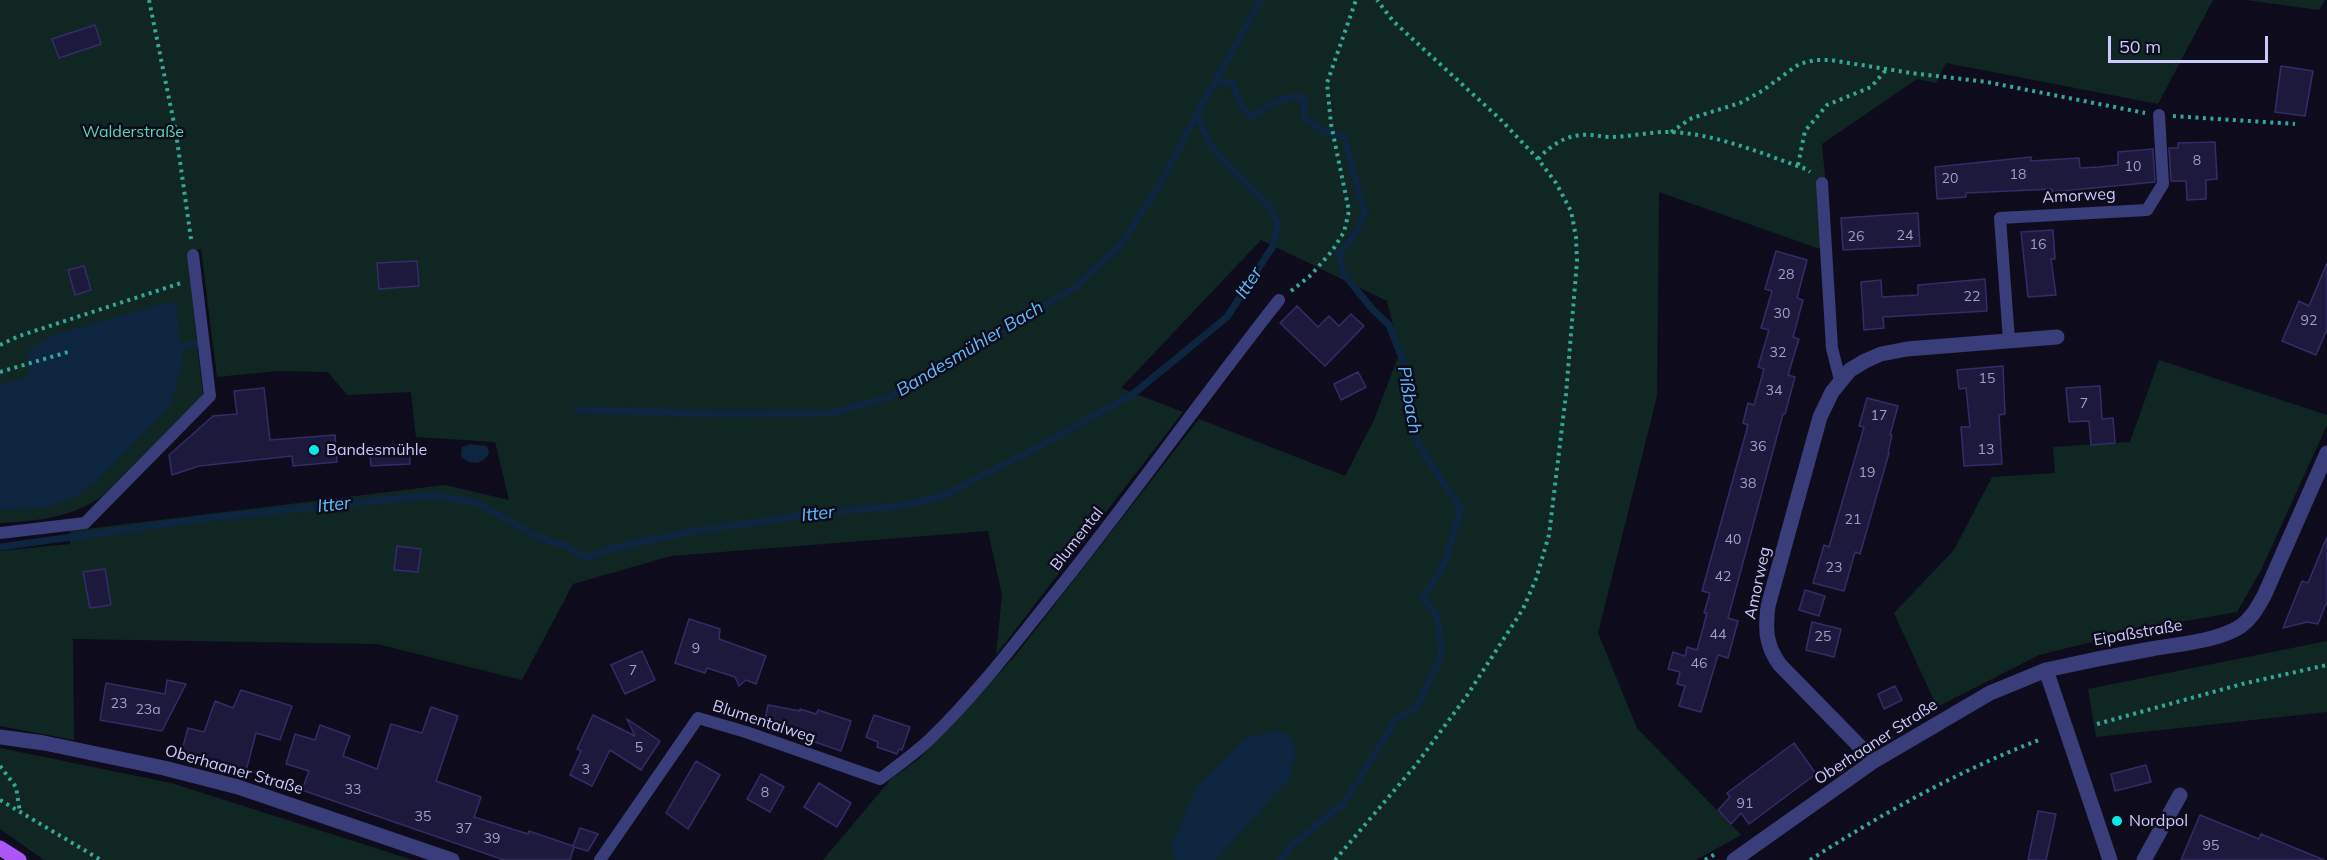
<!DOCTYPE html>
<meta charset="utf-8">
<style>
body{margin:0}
#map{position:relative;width:2327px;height:860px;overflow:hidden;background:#0e0c1c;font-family:Mulish,sans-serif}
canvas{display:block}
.scale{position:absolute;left:2108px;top:36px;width:160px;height:27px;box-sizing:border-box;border:3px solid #cbcafd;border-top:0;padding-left:8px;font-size:18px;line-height:21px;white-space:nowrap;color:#cbcafd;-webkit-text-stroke:4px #0e0c1c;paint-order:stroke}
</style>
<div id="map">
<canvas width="2327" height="860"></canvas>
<div class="scale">50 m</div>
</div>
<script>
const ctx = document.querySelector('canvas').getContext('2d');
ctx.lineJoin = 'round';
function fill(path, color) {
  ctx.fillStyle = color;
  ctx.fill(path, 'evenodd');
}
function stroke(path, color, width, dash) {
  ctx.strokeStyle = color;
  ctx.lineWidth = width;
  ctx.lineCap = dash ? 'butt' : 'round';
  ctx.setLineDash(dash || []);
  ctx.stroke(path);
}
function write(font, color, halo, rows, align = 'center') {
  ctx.font = font + ' Mulish,sans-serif';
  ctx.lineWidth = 5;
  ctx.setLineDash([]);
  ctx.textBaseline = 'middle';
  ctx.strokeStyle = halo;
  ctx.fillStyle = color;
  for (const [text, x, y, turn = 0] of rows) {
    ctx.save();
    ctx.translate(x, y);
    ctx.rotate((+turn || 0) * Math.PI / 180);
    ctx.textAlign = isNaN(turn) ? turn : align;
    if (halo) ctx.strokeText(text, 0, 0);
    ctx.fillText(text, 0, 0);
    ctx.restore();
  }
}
fill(new Path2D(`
 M0,0H2213L2158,104L1946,63L1936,83L1917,79L1822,144L1832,248H1817L1659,192L1657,396L1598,633L1637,728L1741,835L1696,860H823L891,779L919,759L1015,656L1199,419L1345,476L1374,420L1400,352L1387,301L1261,240L1121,388L1183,412L996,655L1002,595L988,531L671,556L573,584L522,680L377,644L73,639L74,740L0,726V551L70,544V531L445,485L509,500L495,442L416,437L411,392L347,395L328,372L278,371L217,377L201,249L187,252L203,395L100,498C69,518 37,521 0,523Z
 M2246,0H2325L2319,10Z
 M2159,360L2327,415V425L2261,570L2237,612L2156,626L2039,655L1937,707L1894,613L1954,550L1992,477L2055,473L2053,447L2130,442Z
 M2327,641V712L2096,737L2088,689Z
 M0,748L171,783L413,860H44L0,829Z`), '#102623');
fill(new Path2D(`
 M176,302L183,362L170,406L96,482L69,500L44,508L0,510V385L28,377V350L53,335L158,305Z
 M470,444L487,446L489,453C483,465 470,466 461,456L462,447Z
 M1280,730L1291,737L1296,751L1290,779L1215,860H1175L1171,846L1196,788L1245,738Z`), '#0d253f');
stroke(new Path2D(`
 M1215,82L1233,83L1240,105L1251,117C1266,106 1285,94 1304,98L1305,119L1324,131L1344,137L1365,214L1353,237L1339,254L1343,273L1373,310L1389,325L1404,363L1417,443L1461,509L1444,564L1423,598L1436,614L1439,627L1441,655L1417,707L1397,718L1345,802L1290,847L1281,860
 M173,348L198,344
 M577,410L729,414L833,413L892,396L1074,288L1121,244L1161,182L1197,113
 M0,547L207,518L435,495L480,504L535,536L564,545L586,558L609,549L689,532L818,513L901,506L943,496L1031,451L1133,394L1227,317L1273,246L1278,223L1267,204L1221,158L1207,139L1197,113L1261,0`), '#0d253f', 7);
const building = new Path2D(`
 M95,25L101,44L59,58L52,39Z
 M2281,66L2313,71L2305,116L2275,112Z
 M2215,142L2217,179L2206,180V199L2187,200L2186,181H2171L2169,148H2178V143Z
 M2153,149L2155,182L2052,192V189L1966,193V197L1937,199L1935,167L2031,157V161L2079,158L2080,168L2099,167L2118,165V152Z
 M1918,213L1920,246L1843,250L1841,218Z
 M2053,230L2055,259H2051L2056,295L2028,297L2021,232Z
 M1776,251L1807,260L1797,298L1803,300L1793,337L1799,339L1788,375L1795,377L1785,414H1783L1728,618L1738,621L1728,658L1718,655L1701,712L1679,706L1685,686L1677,684L1680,672L1668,669L1673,652L1685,656L1687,647L1697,650L1707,613H1704L1710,593L1702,591L1748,425L1743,423L1748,403L1754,405L1764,369L1758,367L1769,330L1761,328L1772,291L1765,289Z
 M417,261L419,286L379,289L377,263Z
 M2327,263V329L2316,355L2282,341L2299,301L2309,306Z
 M84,266L91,290L75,295L68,270Z
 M1985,279L1987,311L1883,317L1884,328L1864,330L1861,282L1881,280L1882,297L1918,295V285Z
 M1297,306L1318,327L1329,316L1339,326L1351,314L1364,326L1325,366L1280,323Z
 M2003,366L2005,414L1999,415L2002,464L1964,466L1961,427H1970L1966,388L1959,389L1957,370Z
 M1358,372L1366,387L1341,400L1334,384Z
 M2100,386L2102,419L2113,418L2115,443L2091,445L2089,421L2069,422L2066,388Z
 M264,388L270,440L335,435L337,462L293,466L292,456L199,466L172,475L169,455L213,416L237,414L234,391Z
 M1867,398L1898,406L1890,435H1892L1888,453H1889L1860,554L1855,552L1844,591L1813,583L1824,545L1829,547L1864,427L1859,426Z
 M409,445L410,464L371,466L369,446Z
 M2327,537V601L2318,624L2307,622L2283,628L2302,581L2308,583Z
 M397,546L421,549L418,572L394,570Z
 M105,569L111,605L90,608L83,572Z
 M1805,590L1825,596L1819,616L1799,610Z
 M689,619L720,629L719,639L766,656L756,684L746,680L739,686L735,677L707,668L705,673L675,663Z
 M1812,622L1841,629L1834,657L1806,650Z
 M642,651L655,680L625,694L611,665Z
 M167,680L186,684L162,731L100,720L106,683L165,694Z
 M1895,686L1902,700L1884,709L1878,694Z
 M241,690L292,706L280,740L256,733L246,771L181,754L188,728L204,732L215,701L233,708Z
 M768,705L800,711V709L816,714L818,710L851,721L841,751L792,734L794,729L764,724Z
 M431,707L458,716L436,781L481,797L474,817L528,834L529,831L573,846L580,828L598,834L588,851L574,847L570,860H504L302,790L309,771L286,764L295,734L315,740L320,725L350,736L343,756L377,769L391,724L422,733Z
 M593,715L635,736L627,719L660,741L641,770L610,750L592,786L570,775L581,751L577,749Z
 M874,715L910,727L902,750L899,749L897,754L877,747L878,742L866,737Z
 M1794,743L1816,774L1749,824L1741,813L1731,824L1718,810L1730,797L1727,793Z
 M696,761L720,775L688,829L666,813Z
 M2146,765L2151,782L2115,791L2111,774Z
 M761,774L784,787L770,812L747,799Z
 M819,783L851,803L837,827L804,807Z
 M2038,811L2056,814L2046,860H2028Z
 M2200,815L2259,839L2261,834L2324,860H2181Z`);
fill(building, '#1d193d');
stroke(building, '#332c68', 1.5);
stroke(new Path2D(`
 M149,0L176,133L191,239
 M2173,116L2295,124
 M1671,132L1692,118L1740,103L1762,91L1799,64L1815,60H1830L1911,73L1987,82L2145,113
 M1538,159C1552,144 1569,133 1590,135C1596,135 1602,137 1609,137C1630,137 1652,131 1673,132C1720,135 1763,154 1806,169L1810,172
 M1798,165L1805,131L1827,105L1871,87L1886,70
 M1291,291L1311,275L1332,251L1344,232L1349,211L1331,124L1327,83L1356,0
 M0,345L19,336L181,283
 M0,372L68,352
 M2097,724L2242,684L2327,665
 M0,766L16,787L20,812
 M0,800L101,860
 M1335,860L1415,766L1466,697L1523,609L1536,579L1549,535L1566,394L1577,261L1576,237L1571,211L1556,183L1538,159L1500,119L1393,21L1377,0
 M1705,860L1717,853
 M1810,860C1883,813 1958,771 2039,740`), '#32a997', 4, [3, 4.5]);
stroke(new Path2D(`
 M1822,183L1832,348L1840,380
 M2009,340L2000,218L2147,210L2163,184L2159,115
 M0,533L85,523L210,396L193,255
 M600,860L698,718L746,732L880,779C896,767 914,754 929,740C976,695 1016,642 1056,592C1133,496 1203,396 1279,300`), '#393d7a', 12);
stroke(new Path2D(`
 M2046,670C2081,662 2116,655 2151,649C2178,644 2219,641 2241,626C2252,618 2257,608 2264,596L2327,453
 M1874,761L1780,665C1766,646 1765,630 1768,606L1820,417L1832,392L1850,370L1865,361L1881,354L1907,349L2057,337
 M2144,860L2180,795`), '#393d7a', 15);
stroke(new Path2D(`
 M0,737L44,743L164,768L238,787L452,860
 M1734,860L1874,761L1990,693L2046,670L2110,860`), '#393d7a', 15);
stroke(new Path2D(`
 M0,848L19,860`), '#ad56f8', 15);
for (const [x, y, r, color] of [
 [314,450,6,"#0ae7e9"],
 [2117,821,6,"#0ae7e9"]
]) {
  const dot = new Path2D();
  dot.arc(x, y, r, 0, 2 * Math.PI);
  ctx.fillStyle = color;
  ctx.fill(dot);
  stroke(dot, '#0e0c1c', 2);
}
write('14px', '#a09ecd', null, [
 ["8",2197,161],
 ["10",2133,167],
 ["18",2018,175],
 ["20",1950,179],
 ["24",1905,236],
 ["26",1856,237],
 ["16",2038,245],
 ["28",1786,275],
 ["22",1972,297],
 ["30",1782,314],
 ["92",2309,321],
 ["32",1778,353],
 ["15",1987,379],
 ["34",1774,391],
 ["7",2084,404],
 ["17",1879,416],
 ["36",1758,447],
 ["13",1986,450],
 ["19",1867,473],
 ["38",1748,484],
 ["21",1853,520],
 ["40",1733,540],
 ["23",1834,568],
 ["42",1723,577],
 ["44",1718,635],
 ["25",1823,637],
 ["9",696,649],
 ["46",1699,664],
 ["7",633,671],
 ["23",119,704],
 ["23a",148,710],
 ["5",639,748],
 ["3",586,770],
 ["33",353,790],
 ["8",765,793],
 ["91",1745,804],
 ["35",423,817],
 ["37",464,829],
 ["39",492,839],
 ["95",2211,846]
]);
write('16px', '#5ad8ad', '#0e0c1c', [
 ["Walderstraße",133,132]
]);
write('16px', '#cbcafd', '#0e0c1c', [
 ["Amorweg",2079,196,-3],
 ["Blumental",1077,539,-52],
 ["Amorweg",1758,583,-78],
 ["Eipaßstraße",2138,633,-10],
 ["Blumentalweg",764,722,18],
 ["Oberhaaner Straße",1876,742,-33],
 ["Oberhaaner Straße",234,770,16]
]);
write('16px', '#cbcafd', '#0e0c1c', [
 ["Bandesmühle",326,450],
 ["Nordpol",2129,821]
], 'left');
write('italic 18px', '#5dbef8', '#0e0c1c', [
 ["Itter",1249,283,-57],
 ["Bandesmühler Bach",970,349,-31],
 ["Pißbach",1409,400,80],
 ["Itter",334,505,-6],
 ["Itter",818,514,-6]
]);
</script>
